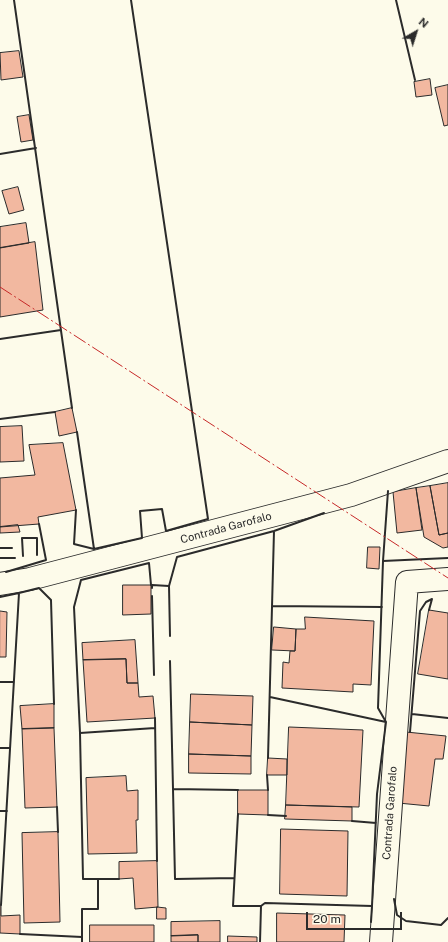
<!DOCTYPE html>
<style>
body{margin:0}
#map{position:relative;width:448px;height:942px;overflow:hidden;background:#fdfbea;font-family:"Public Sans",sans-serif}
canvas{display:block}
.north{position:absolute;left:396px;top:12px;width:40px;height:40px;-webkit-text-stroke:3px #fdfbea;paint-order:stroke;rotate:39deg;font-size:11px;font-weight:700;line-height:16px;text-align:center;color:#2b2b2b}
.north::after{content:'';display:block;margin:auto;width:14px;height:18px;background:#2b2b2b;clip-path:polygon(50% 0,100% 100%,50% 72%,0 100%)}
.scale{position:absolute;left:306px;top:912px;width:96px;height:18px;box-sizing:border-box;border:2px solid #2b2b2b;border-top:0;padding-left:5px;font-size:12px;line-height:14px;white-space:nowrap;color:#2b2b2b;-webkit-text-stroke:3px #fdfbea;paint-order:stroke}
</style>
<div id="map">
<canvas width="448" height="942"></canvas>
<div class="north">N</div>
<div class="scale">20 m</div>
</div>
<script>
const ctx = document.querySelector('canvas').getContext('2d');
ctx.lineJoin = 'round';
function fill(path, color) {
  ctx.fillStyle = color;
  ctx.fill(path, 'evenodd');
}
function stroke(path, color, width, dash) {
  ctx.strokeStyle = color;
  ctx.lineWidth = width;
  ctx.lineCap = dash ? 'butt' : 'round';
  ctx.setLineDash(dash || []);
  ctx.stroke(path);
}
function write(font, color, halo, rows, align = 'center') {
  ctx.font = font + ' "Public Sans",sans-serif';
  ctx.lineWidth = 3;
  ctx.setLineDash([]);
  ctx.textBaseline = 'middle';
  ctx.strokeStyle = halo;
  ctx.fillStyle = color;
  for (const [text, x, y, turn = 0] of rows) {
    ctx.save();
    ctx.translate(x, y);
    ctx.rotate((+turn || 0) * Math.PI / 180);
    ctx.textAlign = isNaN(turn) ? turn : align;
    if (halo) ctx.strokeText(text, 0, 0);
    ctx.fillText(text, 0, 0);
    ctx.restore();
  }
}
const building = new Path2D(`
 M19,51L23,77L1,80L0,53Z
 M430,79L432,95L416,97L414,82Z
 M448,85V125L444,126L435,88Z
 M29,115L33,140L21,142L17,117Z
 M18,187L24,210L9,214L2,191Z
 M26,223L29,243L0,248V227Z
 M35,242L43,310L0,317V248Z
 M72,408L77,432L59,436L55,412Z
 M22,426L24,461L0,462V427Z
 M63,443L76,510L38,517L39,524L0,527V478L35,475L29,445Z
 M448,483V533L439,535L430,486Z
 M430,486L439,535L448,533V547L443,548L424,537L416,488Z
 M416,488L422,530L397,533L393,492Z
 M18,525L20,532L0,533V527Z
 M368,547H380L379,569L367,568Z
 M123,585H151V614L123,615Z
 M429,610L448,613V679L418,674Z
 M0,611L7,612L6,657H0Z
 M305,617L374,621L371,685L353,684V692L282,688L283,662L289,663L290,651H295L296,629H305Z
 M274,627L296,629L295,651L272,650Z
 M135,640L138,683H127L126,659L83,660L82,643Z
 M126,659L127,683H138L139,697L153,696L155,718L87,722L83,660Z
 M191,694L253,696L252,725L190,722Z
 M54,704V728L22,729L20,706Z
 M190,722L252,725L251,756L189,754Z
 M289,727L363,730L359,807L286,805Z
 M54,728L57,807L25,808L22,729Z
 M406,732L446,736L443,759H435L429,806L398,803Z
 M189,754L251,756V774L189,773Z
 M268,758L287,759V775H267Z
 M126,776L127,791L138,790V820H136L137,853L88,854L86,778Z
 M238,790H268V815L238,814Z
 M286,805L352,807V821L285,819Z
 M281,829L348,831L347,896L280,894Z
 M58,832L60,922L24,923L22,833Z
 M157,861L158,907L135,909L133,878L119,879V862Z
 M1,905V916L20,915V934L0,933V906Z
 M157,907L166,908V919H157Z
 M277,913L345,915L344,942H277Z
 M220,921V942H198V935L171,936V922Z
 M90,925H154V942H90Z
 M198,935V942H171V936Z
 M228,936L257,937V942H228Z`);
fill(building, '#f2b8a0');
stroke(building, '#2b2b2b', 1);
const minor = new Path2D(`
 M0,584L30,579L351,495L448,461
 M381,942L407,582L448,579`);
stroke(minor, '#2b2b2b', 24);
stroke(minor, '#fdfbea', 22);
stroke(new Path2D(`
 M14,0L72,408
 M396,0L415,80
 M0,154L36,148
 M0,339L61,330
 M0,419L55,412
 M77,432L94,549L142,538L140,511L162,509L166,531L208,519L131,0
 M76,510L74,544L94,549
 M0,548H12
 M23,556L22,538H37V555
 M0,558H15
 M383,561L448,558
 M6,572L46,560L39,524
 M151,585L149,563L81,580L74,607L80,733L155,728
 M152,588V585L169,586
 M19,593L39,588L51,600L54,704
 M152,596L154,675
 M0,597L19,593L1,905
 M272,606L382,607
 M170,636L169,586L177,557L274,531L324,513
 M170,661L173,789L238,790
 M0,682H14
 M412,714L448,718
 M155,718L157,861
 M386,722L378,708L383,561L388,491
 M410,732L420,611L426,602L432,599L429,610
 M80,733L83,879H119
 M0,748H10
 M268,758L274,531
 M267,775L268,790
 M173,789L175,879L234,878
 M57,807L58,832
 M0,811H7
 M238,814L233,906H261L260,942
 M268,815L286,816
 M352,821L376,823
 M394,899L397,915L406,921L441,925L448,918
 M261,906L265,903L372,906L377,794L386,722L270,697
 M371,922L372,906
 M20,934L82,937
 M82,942V909H98V879`), '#2b2b2b', 2);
stroke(new Path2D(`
 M0,287L448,578`), '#c62828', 1, [14, 3, 2, 3]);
write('11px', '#2b2b2b', '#fdfbea', [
 ["Contrada Garofalo",226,528,-15],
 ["Contrada Garofalo",390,813,-86]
]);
</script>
